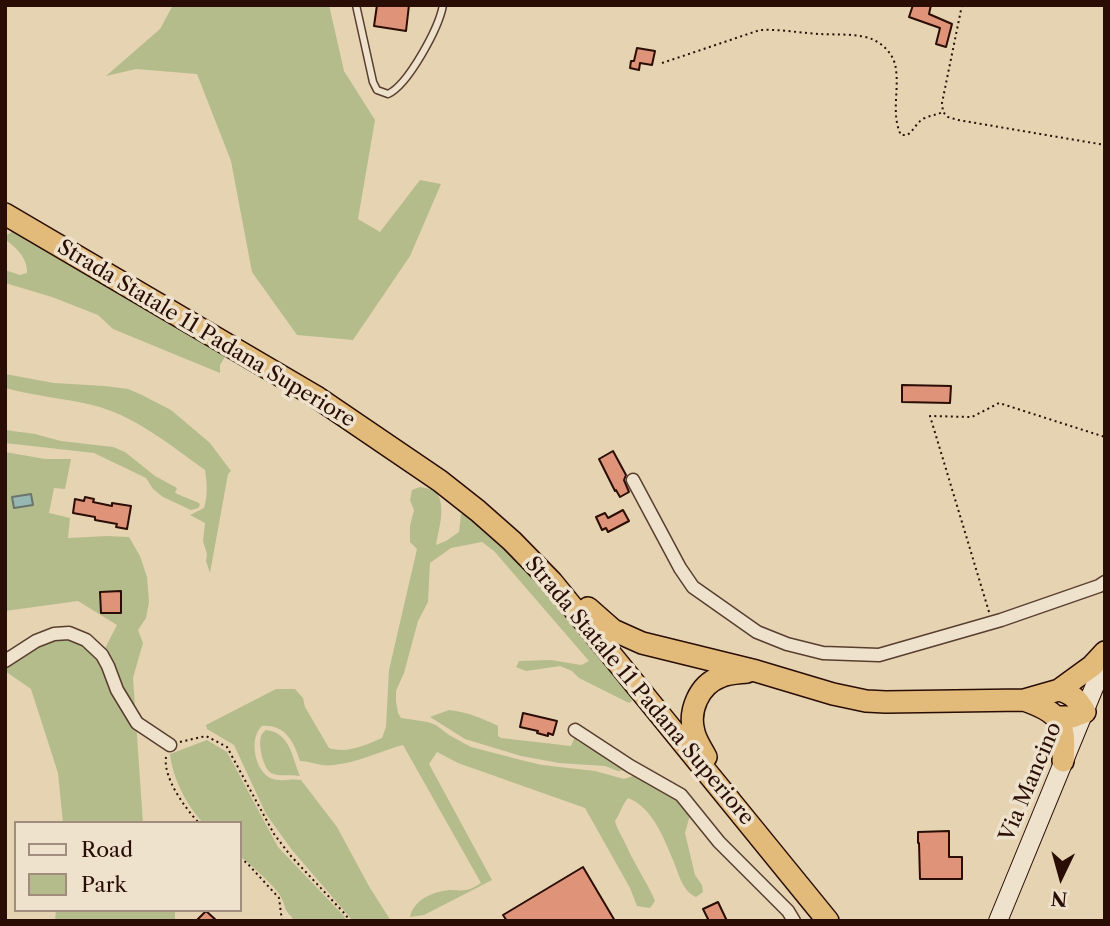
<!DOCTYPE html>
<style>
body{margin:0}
#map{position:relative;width:1110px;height:926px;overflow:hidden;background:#e5d3b2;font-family:"Libre Caslon Text",serif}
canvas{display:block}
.frame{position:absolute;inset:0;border:7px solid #2a0d04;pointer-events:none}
.legend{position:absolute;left:14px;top:821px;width:228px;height:91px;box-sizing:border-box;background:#eee2cd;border:2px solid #a08d7d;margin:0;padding:9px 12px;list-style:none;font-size:21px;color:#2a0d04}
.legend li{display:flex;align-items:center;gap:14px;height:35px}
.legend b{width:35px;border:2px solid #a08d7d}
.north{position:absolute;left:1026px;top:842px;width:70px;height:70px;-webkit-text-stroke:5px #eee2cd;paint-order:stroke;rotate:185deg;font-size:19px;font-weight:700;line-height:28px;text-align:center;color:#2a0d04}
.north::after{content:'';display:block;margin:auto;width:24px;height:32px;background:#2a0d04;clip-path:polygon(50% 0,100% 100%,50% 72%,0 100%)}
</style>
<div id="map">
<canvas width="1110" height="926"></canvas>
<div class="frame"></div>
<ul class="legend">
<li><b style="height:9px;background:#eee2cd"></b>Road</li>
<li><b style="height:19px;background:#b5bc8c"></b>Park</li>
</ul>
<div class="north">N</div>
</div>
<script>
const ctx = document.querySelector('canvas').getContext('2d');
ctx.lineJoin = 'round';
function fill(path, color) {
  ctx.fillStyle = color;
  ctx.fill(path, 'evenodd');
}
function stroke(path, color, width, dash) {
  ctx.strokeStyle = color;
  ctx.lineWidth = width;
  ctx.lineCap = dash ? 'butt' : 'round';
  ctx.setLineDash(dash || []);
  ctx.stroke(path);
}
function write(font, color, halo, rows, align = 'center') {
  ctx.font = font + ' "Libre Caslon Text",serif';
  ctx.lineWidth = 7;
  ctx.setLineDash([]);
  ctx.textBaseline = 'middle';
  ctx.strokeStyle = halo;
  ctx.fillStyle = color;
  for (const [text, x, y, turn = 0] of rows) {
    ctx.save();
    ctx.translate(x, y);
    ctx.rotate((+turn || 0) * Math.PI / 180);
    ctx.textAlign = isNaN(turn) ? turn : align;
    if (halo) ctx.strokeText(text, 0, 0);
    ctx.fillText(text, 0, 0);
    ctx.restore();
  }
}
fill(new Path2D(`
 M173,5H329L344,71L375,120L358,219L380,232L420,180L441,184L410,256L353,340L297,335L252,272L231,161L197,74L136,69L106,76L160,29Z
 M20,227L229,350L220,365V373L113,329L98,315L52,297L5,283V270L20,275L27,273C28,258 16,248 5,239V236Z
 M5,374L54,383L105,386L128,389L140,394L171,410L210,443L231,471L228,474L210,573L206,561L207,554L203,541L205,523L190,515L204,508C208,494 207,484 205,470C170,445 134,415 92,405C63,398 34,396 5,388Z
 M5,430L35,434L61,441L113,447L125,452L155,476L177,488L175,493L199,503L200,505L198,508L191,510L163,497L153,489L146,478L94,453L5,443Z
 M5,452L45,459H71L65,489L54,488L49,513L70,518L68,538L107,536L129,537L140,556L147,577L149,602L146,618L138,630L143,643L133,678L143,823H63L58,773L31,689L5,671V663C26,650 54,628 78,641C86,645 93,654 99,660L117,625L78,601L5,611Z
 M420,487L435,490C447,505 439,527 436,545L446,541L459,532L461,514L470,515L541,585L631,694L632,701L629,703L579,678L572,671L560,666L526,671L516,667L519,661L551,660L581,665L589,661L494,551L482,542L451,548L430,563L428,602L418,621L404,673L396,691V701L398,713L401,718L428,722L436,725L449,735L471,747L521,760L542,765L595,771L624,779L639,774L677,797L690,815L685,833L695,875L702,885L703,892L696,897C682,891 679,874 673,860C664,838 652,807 628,798C622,805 621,812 615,821C617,829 621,834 624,841C628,848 630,855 634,861C641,875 649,886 655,901L650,908L637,906L630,888L585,808L458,763L437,752L429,764L492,880L424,915L410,917C414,899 433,892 449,890C455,890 460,891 466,890C472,889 476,886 481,883L403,745C380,751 357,763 333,765C321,767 311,761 300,761C294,742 285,724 262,726C248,738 255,774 273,779C282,782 291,778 301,780L337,827L370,888L391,921H353L292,850L266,814L234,745L207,729L206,725L276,689H295L303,698L305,707L329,748C348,754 365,745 382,738L386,727L389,670L417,549L410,542V526L414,510L410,500L412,490Z
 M449,710C467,712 482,718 498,726V736L501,738L571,746L576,734L577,741L625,768L626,770L618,771L605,766L559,763L521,756L465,739L430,717Z
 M266,730C291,733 292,758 300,776C291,774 280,777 271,773C263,768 257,742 262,734C263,732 265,731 266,730Z
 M207,740L227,752L278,847L343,915L347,921H293L292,917C284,911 286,906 281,897C277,888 249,863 240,856V823H203C186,804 173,779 170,754Z
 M56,910H175V921H55Z`), '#b5bc8c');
const water = new Path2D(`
 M31,494L33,505L14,508L12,497Z`);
fill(water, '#97b7b3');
stroke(water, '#6b736d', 2);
const building = new Path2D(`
 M377,5H409L406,31L374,26Z
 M913,5H931L929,14L952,24L946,47L936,44L940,28L909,17Z
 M637,48L655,51L652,65L640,63L639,70L630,68L631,61H634Z
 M902,385L951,386L950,403L902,402Z
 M613,451L626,475L624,480L629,492L620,497L616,490L615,491L599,459Z
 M85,497L94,499L93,502L112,506V503L131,506L127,529L116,527L117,524L95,520V517L73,513L75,499L84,501Z
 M623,510L629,521L608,532L606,528L602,530L596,517L605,513L608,518Z
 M121,591V613H101L100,592Z
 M523,713L557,721L553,735L548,733V736L537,733L538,731L520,727Z
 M949,831V857H962V879H920L919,843H918V832Z
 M583,867L615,921H507L503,915Z
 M718,902L727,921H709L703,909Z
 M206,911L217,921H196Z`);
fill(building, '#df9379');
stroke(building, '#2a0d04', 2);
const service = new Path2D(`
 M356,5L373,82L377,90L388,94C408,85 439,28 443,5`);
const minor = new Path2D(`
 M633,480L680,568L693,587L757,632L787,644L823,653L879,655L1001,620L1099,586L1105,582
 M5,661L36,641L54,634L69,633L86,640L102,655L108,666L117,690L137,723L170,745
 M575,730L630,766L681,795L719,842L788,911L794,921`);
const secondary = new Path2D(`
 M998,921L1105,661`);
const trunk = new Path2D(`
 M5,214L315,396L440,481L478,511L512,541L552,582L828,921
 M588,608L613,630L642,643L756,671L833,694L866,701L886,702L1024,700L1059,690L1092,666L1105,652
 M1024,700C1061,713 1066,722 1063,761
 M1056,717H1072L1085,712C1078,700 1073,694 1059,690
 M706,757C702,749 696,741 694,732C688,711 699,685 720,677C728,673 738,673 747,672`);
stroke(service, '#593e30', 9);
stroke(minor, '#593e30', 15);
stroke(secondary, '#2a0d04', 20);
stroke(trunk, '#2a0d04', 24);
stroke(new Path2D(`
 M962,5L942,103L943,112L948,117L958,120L1105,145
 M662,63L760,30C780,29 800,33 820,34C837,35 859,33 874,40C886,46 895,57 896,70C899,91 891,115 901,135H907C914,131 917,121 925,118C931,115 937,115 943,112
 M989,612L930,416L972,417L999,403L1105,437
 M180,742L206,736L227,747L274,834L290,855L345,914L350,921
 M166,757C163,778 185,808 199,823
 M240,858L247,863L279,898L282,921`), '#2a0d04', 2, [2, 3.5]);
stroke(service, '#eee2cd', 6);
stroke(minor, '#eee2cd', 12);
stroke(secondary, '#eee2cd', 18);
stroke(trunk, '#e2ba79', 21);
write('21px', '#2a0d04', '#eee2cd', [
 ["Strada Statale 11 Padana Superiore",206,334,31],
 ["Strada Statale 11 Padana Superiore",639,691,50],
 ["Via Mancino",1031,782,-67]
]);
</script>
